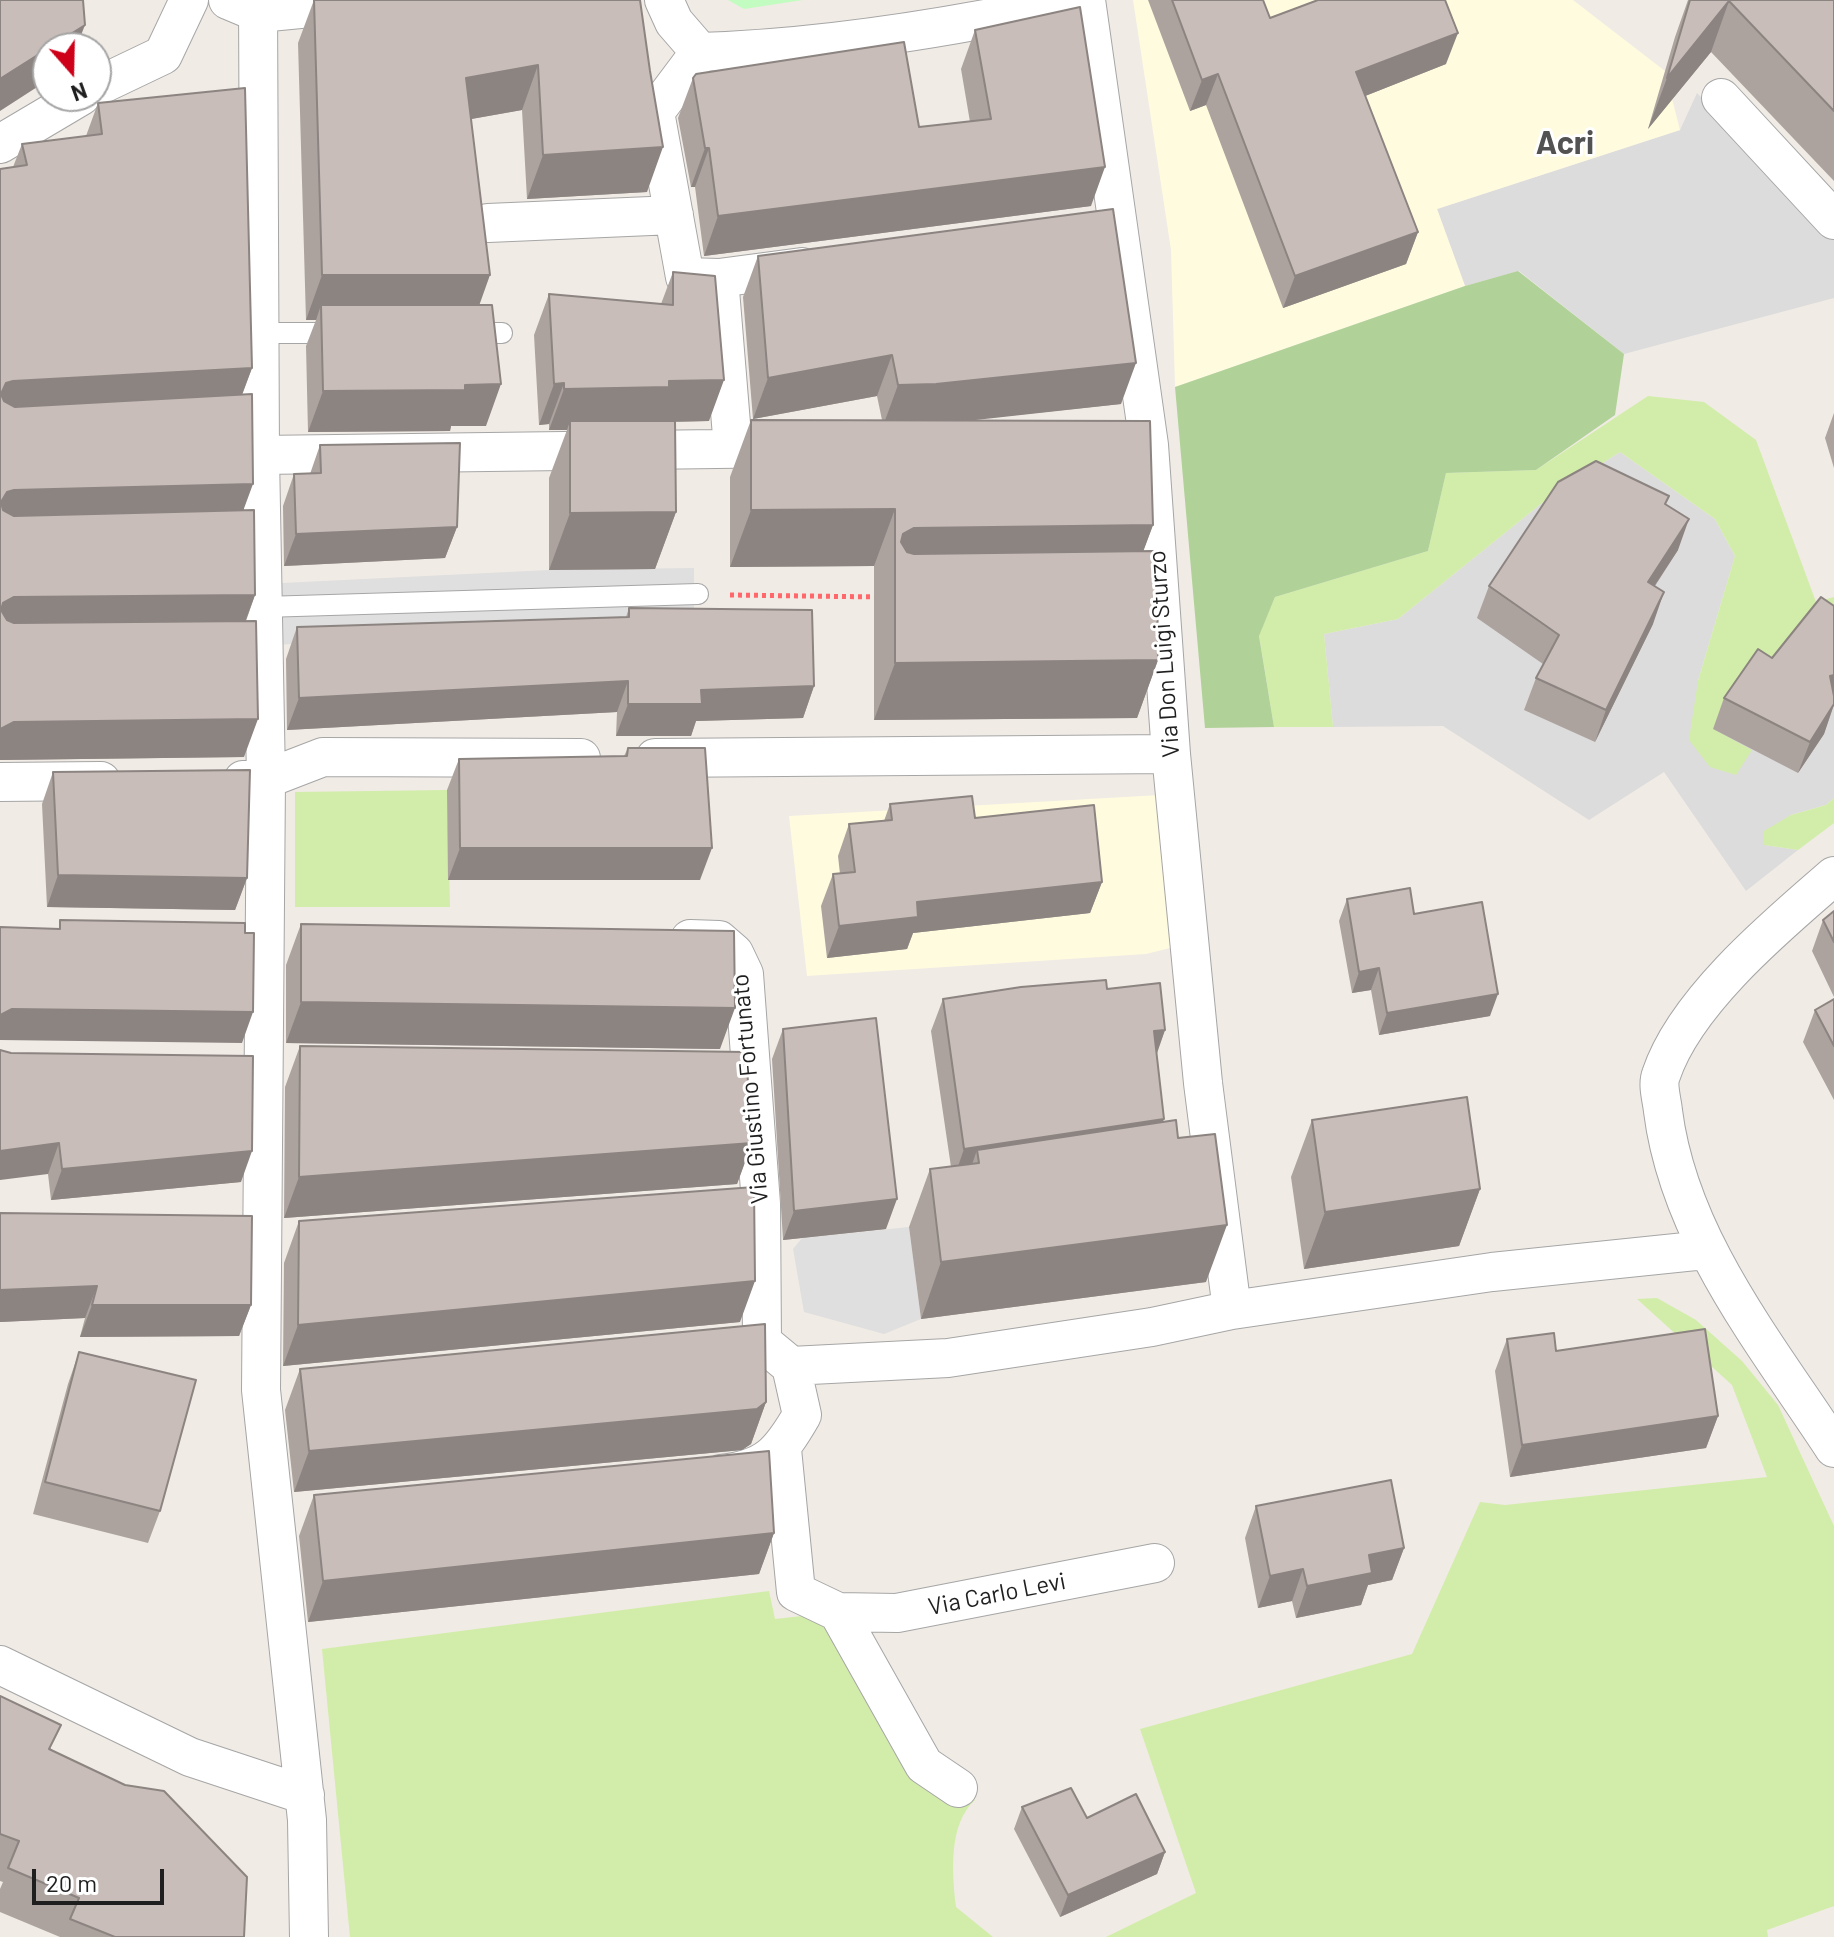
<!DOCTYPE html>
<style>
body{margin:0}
#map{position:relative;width:1834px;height:1937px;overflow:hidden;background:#f0ebe5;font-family:Barlow,sans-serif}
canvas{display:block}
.north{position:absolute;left:32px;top:32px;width:80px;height:80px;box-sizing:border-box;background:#fff;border:2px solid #a5a5a5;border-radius:50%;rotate:160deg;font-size:22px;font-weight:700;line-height:32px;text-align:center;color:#1f1f1f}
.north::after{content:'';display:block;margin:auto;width:28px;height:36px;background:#ce0019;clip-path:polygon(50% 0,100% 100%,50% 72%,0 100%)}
.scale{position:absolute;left:32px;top:1869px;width:132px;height:36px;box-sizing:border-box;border:4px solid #1f1f1f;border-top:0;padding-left:10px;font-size:24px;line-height:28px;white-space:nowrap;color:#1f1f1f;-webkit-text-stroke:6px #fff;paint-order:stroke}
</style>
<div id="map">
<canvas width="1834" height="1937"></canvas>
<div class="north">N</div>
<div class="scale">20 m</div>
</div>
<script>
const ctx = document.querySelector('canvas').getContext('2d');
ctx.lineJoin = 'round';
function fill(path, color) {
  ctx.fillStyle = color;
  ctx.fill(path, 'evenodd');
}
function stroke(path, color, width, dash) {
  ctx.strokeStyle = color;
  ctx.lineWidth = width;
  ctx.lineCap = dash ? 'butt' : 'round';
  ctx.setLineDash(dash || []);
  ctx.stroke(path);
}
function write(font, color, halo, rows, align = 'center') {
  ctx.font = font + ' Barlow,sans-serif';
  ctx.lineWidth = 6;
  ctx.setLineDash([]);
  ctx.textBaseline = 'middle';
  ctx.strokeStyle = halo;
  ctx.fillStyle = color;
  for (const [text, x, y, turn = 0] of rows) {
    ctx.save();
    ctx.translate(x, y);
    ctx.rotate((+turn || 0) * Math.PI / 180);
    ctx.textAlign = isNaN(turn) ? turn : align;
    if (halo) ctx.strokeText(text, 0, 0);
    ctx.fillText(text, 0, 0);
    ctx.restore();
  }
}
fill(new Path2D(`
 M1697,93L1834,236V298L1624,354L1519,271L1465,286L1437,209L1680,130Z
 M1620,452L1715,519L1735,556L1698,681L1713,729L1834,646V798L1826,805L1791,815L1765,845L1798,850L1746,891L1664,772L1589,820L1443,726L1333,727L1324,634L1398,619L1552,495Z`), '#dddcdc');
fill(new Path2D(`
 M1133,0H1573L1665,71L1680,130L1437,209L1465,286L1175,387L1171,250Z
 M1160,795L1174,947L1146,954L807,976L789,816Z`), '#fffbdf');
fill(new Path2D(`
 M1648,396L1704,402L1756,440L1816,602L1834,597V646L1713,729L1752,750L1736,775L1710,767L1689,740L1698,681L1735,556L1715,519L1620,452L1552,495L1398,619L1324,634L1333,727H1274L1259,635L1275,597L1428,551L1446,473L1536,470Z
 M447,790L450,907H295V792Z
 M1834,798V823L1798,850L1764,845V831L1791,815L1826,805Z
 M1657,1298L1696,1320L1742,1361L1778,1405L1834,1526V1906L1767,1930L1768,1937H1106L1196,1893L1140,1729L1412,1654L1480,1502L1505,1505L1767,1477L1732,1385L1637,1299Z
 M769,1591L775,1619L838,1612L924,1765L975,1800C948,1824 952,1874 956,1907L993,1937H350L322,1649Z`), '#d2eda9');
fill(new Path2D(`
 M1518,271L1624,354L1615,415L1536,470L1446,473L1428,551L1275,597L1259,636L1274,727L1205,728L1175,387L1465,286Z`), '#b0d298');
fill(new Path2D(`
 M728,0H803L744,9Z`), '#c3fcc1');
fill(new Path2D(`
 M694,568V615L264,646L262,584L549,570Z
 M909,1227L921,1319L884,1334L804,1312L793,1249L802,1238Z`), '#dfdfdf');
const service = new Path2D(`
 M260,333H336
 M468,333H502
 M263,607L698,594`);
const minor = new Path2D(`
 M228,0L259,13L393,0
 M258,0L260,455L266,779L261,1390L307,1820L309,1937
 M664,0L674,22L700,52C828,48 955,27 1080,0
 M1086,0L1149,445L1171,754L1203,1083L1232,1310
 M700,52L655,112L685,277L719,278
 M96,87L163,55L189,0
 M1721,98L1834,220
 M0,144L81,96
 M488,223L674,215
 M733,448L719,278L802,267
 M260,455L793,448
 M655,758L1171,754
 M243,780L266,779L323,757L581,758
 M0,782L101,781
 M1834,876C1776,926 1685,1002 1661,1075C1657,1085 1662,1100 1663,1111C1679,1238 1766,1344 1834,1448
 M690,939L719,940L734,953L744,974L761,1204L762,1342
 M762,1342L791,1366L948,1358L1152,1327L1232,1310L1492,1272L1705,1250
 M782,1449L796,1592L838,1612L924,1765L958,1788
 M721,1474C767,1469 780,1453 802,1415L791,1366
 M838,1612L897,1613L1155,1563
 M0,1665L190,1757L305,1795`);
stroke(service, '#a6a6a6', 22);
stroke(minor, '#a6a6a6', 40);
stroke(new Path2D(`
 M730,595L880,597`), '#ff676a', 5, [4, 4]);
stroke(service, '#fff', 20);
stroke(minor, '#fff', 38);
fill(new Path2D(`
 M314,0H640L647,192L527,199L522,110L471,119L479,305L486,426H451L450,431L308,432L306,346L316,320H306L298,43Z
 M1148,0H1263L1270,18L1446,64L1365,96L1418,232L1406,264L1283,308L1206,105L1190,111Z
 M1688,0H1834V181L1711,52L1648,129L1675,37Z
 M975,30L1091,206L704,256L695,187H691L678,118L693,78L919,127L970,122L961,69Z
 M98,103L252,368L242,394L244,510L255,595L246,621L244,757L0,760V169L13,167L22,144L86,136Z
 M758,256L1121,404L969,420L1153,525L1143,551L1153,570L1158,660L1137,718L874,720V566L730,567V477L751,420H882L877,396L753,419L743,297Z
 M673,272L709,421L675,422L676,512L655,569L549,570V478L567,430H549V424L539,425L534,335L549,294L661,304Z
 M1834,413V468L1825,438Z
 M320,445L457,527L445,558L284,566L283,506L294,474H310Z
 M1666,505L1678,550L1655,586L1653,624L1595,742L1524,710L1536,678L1543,664L1477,618L1489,586Z
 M1834,606V705L1824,734L1798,773L1713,729L1724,698Z
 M629,608L814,686L803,718L696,721L691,736H616L617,712L287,730L286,659L297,627L626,617Z
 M628,748L700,880H448L447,790L459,759L624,756Z
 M53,772L247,878L235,910L47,907L42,804Z
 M890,804L975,818L1102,882L1090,913L913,933L907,949L827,958L821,906L833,874H840L838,856L849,824L884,821Z
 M1347,899L1414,914L1490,1016L1379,1035L1371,990L1352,993L1339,921Z
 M1834,911V997L1812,951L1823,920Z
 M301,924L720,1049L286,1043V965Z
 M1107,989L1165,1030L1156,1054L1163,1122L1178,1138L1206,1282L921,1319L909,1227L930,1169L951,1167L931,1031L943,999Z
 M1834,999V1100L1803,1042L1815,1010Z
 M783,1029L886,1229L783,1240L772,1059Z
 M300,1046L752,1143L737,1184L284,1218L285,1087Z
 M0,1050L241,1182L51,1200L48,1174Z
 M1312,1120L1480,1189L1459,1246L1304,1269L1291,1177Z
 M0,1213L251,1305L239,1336L80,1337L85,1318L0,1322Z
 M299,1221L740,1322L283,1366L284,1263Z
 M1507,1339L1556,1351L1718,1416L1706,1448L1510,1477L1495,1371Z
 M79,1352L160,1511L148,1543L33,1514L68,1384Z
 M300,1369L766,1402L751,1444L742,1450L294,1492L285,1410Z
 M314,1495L774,1533L759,1574L308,1622L299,1536Z
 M1256,1506L1404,1548L1392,1580L1368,1585L1361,1605L1296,1618L1292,1601L1258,1608L1245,1538Z
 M0,1696L52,1750L244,1937H60L0,1912V1889L3,1882L0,1881Z
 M1022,1807L1087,1818L1165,1852L1157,1874L1060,1917L1014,1829Z`), '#aca39e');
fill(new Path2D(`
 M1729,1L1711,52L1648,129L1667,78Z
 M85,25L76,48H49Z
 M1458,33L1446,64L1345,104L1356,72Z
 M48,49V80L0,111V79Z
 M538,65L522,110L449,123L466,78Z
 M1218,74L1206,105L1190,111L1202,80Z
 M663,147L647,192L527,199L543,155Z
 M705,148H709L695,187H691Z
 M1105,167L1091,206L704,256L718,216Z
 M1418,232L1406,264L1283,308L1295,276Z
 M322,275H490L474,320L321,305L316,320H306Z
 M892,355L877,396L753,419L768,378Z
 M1136,363L1121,404L921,426H883L898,385Z
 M252,368L238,406L0,419V396L6,383L13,381Z
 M724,380L709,421L657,422L570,421L567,430H549L564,389L669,381Z
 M564,383L549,424L539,425L554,384Z
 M501,384L486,426H451L450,431L308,432L323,391Z
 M253,484L239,522L0,528V505L7,492L14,490Z
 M895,509L874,566L730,567L751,510Z
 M676,512L655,569L549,570L570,513Z
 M1689,519L1678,550L1636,614L1648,582Z
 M1153,525L1132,582L895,556L903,534L914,528Z
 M457,527L445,558L284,566L296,534Z
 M1664,592L1653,624L1595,742L1606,710Z
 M255,595L241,633L0,635V611L3,603L14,597Z
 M1158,660L1137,718L874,720L895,663Z
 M1834,675V703L1830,676Z
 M628,681L617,712L287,730L299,698Z
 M814,686L803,718L696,721L691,736H616L628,704L701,690Z
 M1834,704L1824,734L1798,773L1810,742Z
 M258,719L244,757L0,760V729L14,722Z
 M460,848H712L700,880H448Z
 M58,875L247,878L235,910L47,907Z
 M1102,882L1090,913L913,933L907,949L827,958L839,926L917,902Z
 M1379,968L1371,990L1352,993L1359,972Z
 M1498,994L1490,1016L1379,1035L1387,1013Z
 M301,1002L735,1008L720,1049L286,1043Z
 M12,1009L253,1012L242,1043L0,1040V1015Z
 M1165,1030L1154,1062V1031Z
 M1164,1119L1152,1151L979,1163L977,1150L967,1179L953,1181L964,1149Z
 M59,1143L48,1174L0,1180V1151Z
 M752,1143L737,1184L284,1218L299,1177Z
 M252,1151L241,1182L51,1200L62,1169Z
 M1480,1189L1459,1246L1304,1269L1325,1212Z
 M897,1199L886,1229L783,1240L794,1211Z
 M1227,1225L1206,1282L921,1319L941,1262Z
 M755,1281L740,1322L283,1366L298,1325Z
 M97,1286L85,1318L0,1322V1290Z
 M92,1305H251L239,1336L80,1337Z
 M766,1402L751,1444L742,1450L294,1492L309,1451Z
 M1718,1416L1706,1448L1510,1477L1522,1445Z
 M774,1533L759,1574L308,1622L323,1581Z
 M1404,1548L1392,1580L1368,1585L1361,1605L1296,1618L1307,1586L1369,1555Z
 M1303,1569L1292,1601L1258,1608L1270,1576Z
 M1165,1852L1157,1874L1060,1917L1068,1895Z`), '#8c8481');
const building = new Path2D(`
 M0,0H83L85,25L0,79Z
 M314,0H640L650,71L663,147L543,155L538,65L466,78L490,275H322Z
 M1172,0H1263L1270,18L1318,0H1445L1458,33L1356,72L1418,232L1295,276L1218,74L1202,80Z
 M1690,0H1834V111L1729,1L1667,78Z
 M1080,7L1105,167L718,216L709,148H705L693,78L696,74L904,42L919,127L991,119L975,30Z
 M245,88L252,368L13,381L6,383L1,394L4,401L15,407L252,394L253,484L14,490L7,492L1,502L3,510L14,516L254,510L255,595L14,597L3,603L1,610L7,620L14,623L256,621L258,719L14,722L0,729V169L27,165L22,144L102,134L98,103Z
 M1113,209L1136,363L936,384L898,385L892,355L768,378L758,256Z
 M673,272L715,276L724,380L669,381V387L564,389V383L554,384L549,294L673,305Z
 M321,305H492L501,384L465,385V390L323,391Z
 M751,420L1150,421L1153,525L914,528L903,534L901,542L907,552L914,554L1153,551V570H1157L1158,660L895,663V509L751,510Z
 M570,421H675L676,512L570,513Z
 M460,443L457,527L296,534L294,474L321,473L320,445Z
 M1596,461L1669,496L1665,504L1689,519L1648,582L1664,592L1606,710L1536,678L1559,635L1489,586L1558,482Z
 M1821,597L1834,606V675L1830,676L1834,696V704L1810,742L1724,698L1758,649L1772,658Z
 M629,608L812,610L814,686L701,690L702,704H628V681L299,698L297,627L629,617Z
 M628,748H705L712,848H460L459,759L627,756Z
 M250,770L247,878L58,875L53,772Z
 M972,796L975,818L1094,805L1102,882L917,902L918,917L839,926L833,874L855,872L849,824L892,820L890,804Z
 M1410,888L1414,914L1482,902L1498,994L1387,1013L1379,968L1359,972L1347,899Z
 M1834,911V942L1823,920Z
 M60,920L245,923V933H254L253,1012L12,1009L0,1015V927L60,929Z
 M301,924L734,931L735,1008L301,1002Z
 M1106,980L1107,989L1160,983L1165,1030L1154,1031L1164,1119L964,1149L943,999L1021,987Z
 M1834,999V1046L1815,1010Z
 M876,1018L897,1199L794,1211L783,1029Z
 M300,1046L746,1052L752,1143L299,1177Z
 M0,1050L11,1053L253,1056L252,1151L62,1169L59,1143L0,1151Z
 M1467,1097L1480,1189L1325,1212L1312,1120Z
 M1176,1120L1178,1138L1215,1134L1227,1225L941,1262L930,1169L979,1163L977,1150Z
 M754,1187L755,1281L298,1325L299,1221Z
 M0,1213L252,1216L251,1305H92L97,1286L0,1290Z
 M765,1324L766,1402L757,1409L309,1451L300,1369Z
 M1705,1329L1718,1416L1522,1445L1507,1339L1554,1333L1556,1351Z
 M79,1352L196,1380L160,1511L45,1482Z
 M769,1451L774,1533L323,1581L314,1495Z
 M1391,1480L1404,1548L1369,1555L1372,1573L1307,1586L1303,1569L1270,1576L1256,1506Z
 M0,1696L61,1725L49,1749L125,1785L164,1791L247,1877L244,1937H115L70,1919L79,1898L8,1868L19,1841L0,1834Z
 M1071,1788L1087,1818L1136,1794L1165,1852L1068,1895L1022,1807Z`);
fill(building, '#c8bdb8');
stroke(building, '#8c8481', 2);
write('24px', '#1f1f1f', '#fff', [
 ["Via Don Luigi Sturzo",1164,654,-94],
 ["Via Giustino Fortunato",750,1089,-95],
 ["Via Carlo Levi",997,1594,-11]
]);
write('bold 32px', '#525252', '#fff', [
 ["Acri",1565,143]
]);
</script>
